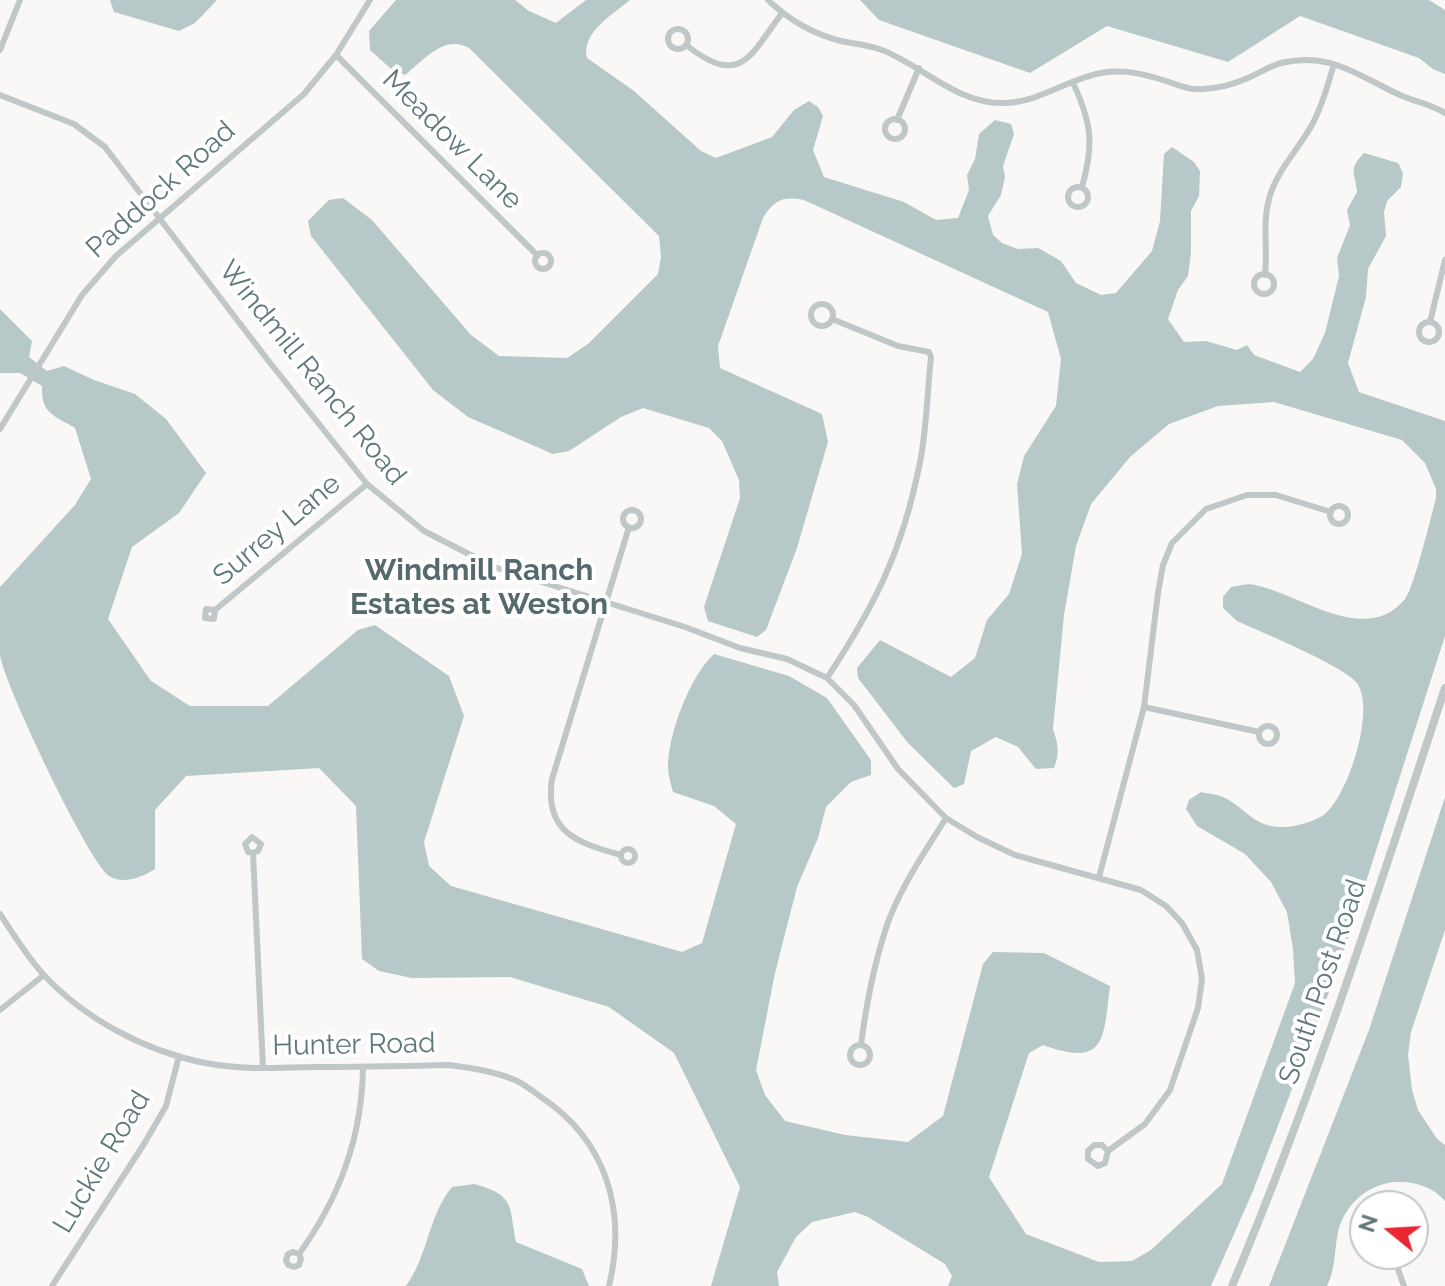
<!DOCTYPE html>
<style>
body{margin:0}
#map{position:relative;width:1445px;height:1286px;overflow:hidden;background:#f9f8f6;font-family:Raleway,sans-serif}
canvas{display:block}
.north{position:absolute;left:1349px;top:1190px;width:80px;height:80px;box-sizing:border-box;background:#fff;border:2px solid #bfc9cb;border-radius:50%;rotate:288deg;font-size:22px;font-weight:700;line-height:32px;text-align:center;color:#5e787c}
.north::after{content:'';display:block;margin:auto;width:28px;height:36px;background:#e82733;clip-path:polygon(50% 0,100% 100%,50% 72%,0 100%)}
</style>
<div id="map">
<canvas width="1445" height="1286"></canvas>
<div class="north">N</div>
</div>
<script>
const ctx = document.querySelector('canvas').getContext('2d');
ctx.lineJoin = 'round';
function fill(path, color) {
  ctx.fillStyle = color;
  ctx.fill(path, 'evenodd');
}
function stroke(path, color, width, dash) {
  ctx.strokeStyle = color;
  ctx.lineWidth = width;
  ctx.lineCap = dash ? 'butt' : 'round';
  ctx.setLineDash(dash || []);
  ctx.stroke(path);
}
function write(font, color, halo, rows, align = 'center') {
  ctx.font = font + ' Raleway,sans-serif';
  ctx.lineWidth = 8;
  ctx.setLineDash([]);
  ctx.textBaseline = 'middle';
  ctx.strokeStyle = halo;
  ctx.fillStyle = color;
  for (const [text, x, y, turn = 0] of rows) {
    ctx.save();
    ctx.translate(x, y);
    ctx.rotate((+turn || 0) * Math.PI / 180);
    ctx.textAlign = isNaN(turn) ? turn : align;
    if (halo) ctx.strokeText(text, 0, 0);
    ctx.fillText(text, 0, 0);
    ctx.restore();
  }
}
fill(new Path2D(`
 M110,0H217L195,23L179,31L114,12Z
 M396,0H515L529,11L556,23L586,0H630C612,15 581,33 587,58L634,91L701,151L716,158L772,137L794,110L809,101L818,107L823,116L813,150L824,177L904,202L936,220L958,218L969,190L967,175L975,159L979,134L995,120L1011,124L1014,134L1003,166L1005,177L1001,195L988,216L993,235L1002,243L1018,249L1038,248L1061,261L1076,283L1101,295L1116,293L1152,251L1160,221L1164,154L1172,147L1194,162L1200,171L1199,196L1191,211V253L1188,276L1178,290L1168,319L1184,342L1206,341L1237,350L1247,345L1254,355L1300,372L1313,359L1325,333L1339,276L1337,258L1350,225L1347,210L1357,192C1355,171 1348,170 1364,153L1398,163L1403,173L1401,187L1387,201L1384,212L1386,236L1368,269L1366,297L1348,363L1359,392L1445,421V636L1339,966L1253,1191L1211,1286H948L952,1276L945,1264L868,1217L855,1212L812,1222L796,1237L777,1272L779,1286H711L740,1187L674,1053L609,1007L510,977L412,978L379,971L362,959L356,806L319,768L186,776L155,810V869C143,877 123,885 109,876C88,861 4,684 0,655C0,633 0,609 0,587L75,505L91,479L75,428C54,415 41,414 42,386L20,373H0V309L32,341L29,357L47,371L64,366L94,380L135,394L166,419L206,473L179,513L132,547L108,619L151,681L190,706H268L358,630L375,625L449,676L464,716L424,842L429,866L451,886L682,952L702,943L736,824L714,806L673,792C671,784 668,775 668,767C668,734 690,676 714,654L789,676L827,698L871,760V775L851,782L826,807L818,838L797,887L775,973L756,1070L765,1095L785,1121L845,1135L908,1142L943,1116L983,964L993,952L1044,953L1110,986C1103,1039 1107,1068 1043,1045L1029,1053L989,1177L1026,1234L1099,1262L1132,1261L1151,1250L1222,1184L1295,983L1293,949L1287,912L1271,882L1245,854L1197,826L1186,809L1189,800L1201,792C1208,794 1218,794 1225,798C1247,809 1254,828 1284,827C1295,827 1316,821 1325,814C1348,795 1376,710 1357,683C1344,666 1261,632 1237,621L1223,608V597L1231,587C1239,586 1248,583 1255,585C1300,594 1366,647 1405,599C1414,588 1431,517 1436,498V489L1425,463L1402,440L1274,402L1218,406L1169,424L1130,457L1091,504L1076,546L1064,615L1053,729C1058,744 1060,753 1054,768L1036,769L1018,747L996,737L971,751L964,784L954,788L908,743L858,678L857,668L880,640L951,677L975,658L987,620L1009,594L1022,554L1017,484L1024,456L1056,406L1061,359L1048,312L804,200C783,196 774,200 763,218L718,346L720,368L822,414L828,442L797,548L766,630L757,637L708,621L704,607L740,498L739,480L722,441L709,428L643,408L621,417L569,451L553,454L468,417L433,390L311,236L308,221L329,200L343,198L372,220L471,335L499,356L567,358L588,344L658,274L661,257L659,236L469,48C444,34 424,60 405,75L391,69L370,50L369,31Z
 M860,0H1429L1445,10V74L1433,69L1419,58L1300,16L1228,62L1107,26L1030,73L879,20Z
 M1445,797V930L1411,1032L1408,1055L1412,1090L1418,1110L1437,1139L1445,1145V1201C1432,1186 1414,1181 1395,1182C1367,1184 1344,1206 1338,1232C1334,1251 1336,1268 1327,1286H1269L1369,1030Z
 M474,1184C515,1195 509,1205 516,1242L582,1269L589,1286H406C428,1256 428,1216 452,1187Z`), '#b6c8c8');
stroke(new Path2D(`
 M768,0C789,20 813,34 841,41C855,44 869,45 882,50C923,66 957,104 1003,103C1039,103 1067,79 1101,73C1124,69 1144,74 1166,81C1176,84 1186,89 1195,89C1214,90 1232,85 1248,78C1259,73 1270,66 1281,63C1331,51 1358,76 1400,95C1416,102 1430,104 1445,113
 M668 39a10 10 0 1 1 20 0a10 10 0 1 1-20 0Z
 M686,45C740,87 749,58 782,13
 M0,50L20,0
 M336,55L537,255
 M1073,83C1092,123 1094,145 1082,187
 M0,95L74,124L105,147L267,359L367,484L424,531L494,567L685,627L740,648L787,659L827,678L854,705L898,769L946,818L977,837L1015,855L1141,890L1166,906L1182,923L1197,950L1202,979L1198,1008L1170,1090L1145,1124L1108,1151L1105,1163L1098,1166L1088,1159V1151L1094,1145H1102L1108,1151
 M885 129a10 10 0 1 1 20 0a10 10 0 1 1-20 0Z
 M897,120L919,68
 M1068 197a10 10 0 1 1 20 0a10 10 0 1 1-20 0Z
 M535 261a8 8 0 1 1 16 0a8 8 0 1 1-16 0Z
 M1254 284a10 10 0 1 1 20 0a10 10 0 1 1-20 0Z
 M1265,275C1268,250 1262,224 1269,199C1276,171 1299,149 1313,123C1323,104 1328,84 1334,64
 M811 315a11 11 0 1 1 22 0a11 11 0 1 1-22 0Z
 M1419 332a10 10 0 1 1 20 0a10 10 0 1 1-20 0Z
 M1430,322L1445,260
 M0,429L82,295L116,256L304,94L336,55L370,0
 M1330 515a9 9 0 1 1 18 0a9 9 0 1 1-18 0Z
 M623 519a9 9 0 1 1 18 0a9 9 0 1 1-18 0Z
 M215,610L206,609L205,618L214,619L215,610L367,484
 M827,678C874,607 902,552 919,467C927,431 927,393 931,357L929,352L898,346L832,319
 M1144,707L1259,732
 M1259 735a9 9 0 1 1 18 0a9 9 0 1 1-18 0Z
 M621 856a7 7 0 1 1 14 0a7 7 0 1 1-14 0Z
 M253,853L248,852L245,844L252,837L261,844L258,851L253,853L263,1068
 M621,855C577,843 544,832 552,779L629,527
 M1099,877L1144,707L1158,593L1163,565L1172,543L1206,509L1247,495H1276L1331,512
 M0,914C13,934 26,955 42,973C84,1019 145,1051 205,1063C241,1070 278,1068 315,1067C359,1067 404,1066 449,1065C472,1068 493,1071 515,1080C524,1084 533,1091 541,1097C607,1141 627,1211 609,1286
 M0,1010L44,975
 M850 1055a10 10 0 1 1 20 0a10 10 0 1 1-20 0Z
 M861,1045C866,1006 874,965 886,928C899,889 925,852 946,818
 M1413,1245V1250
 M299,1254L293,1252L288,1254L286,1260L288,1265L294,1267L299,1265L301,1259L299,1254C340,1197 362,1137 363,1067
 M1398,1259V1269L1404,1286
 M1398,1259L1407,1258L1411,1254
 M52,1286L144,1144L166,1106L179,1056`), '#c0c7c9', 6);
stroke(new Path2D(`
 M1232,1286C1314,1091 1379,889 1445,688`), '#c0c7c9', 8);
write('28px', '#5e787c', '#fff', [
 ["Meadow Lane",452,140,45],
 ["Paddock Road",161,190,-42],
 ["Windmill Ranch Road",312,373,51],
 ["Surrey Lane",277,530,-40],
 ["South Post Road",1323,982,-71],
 ["Hunter Road",354,1045,-1],
 ["Luckie Road",102,1162,-59]
]);
write('bold 30px', '#556a6d', '#fff', [
 ["Windmill Ranch",479,571],
 ["Estates at Weston",479,605]
]);
</script>
